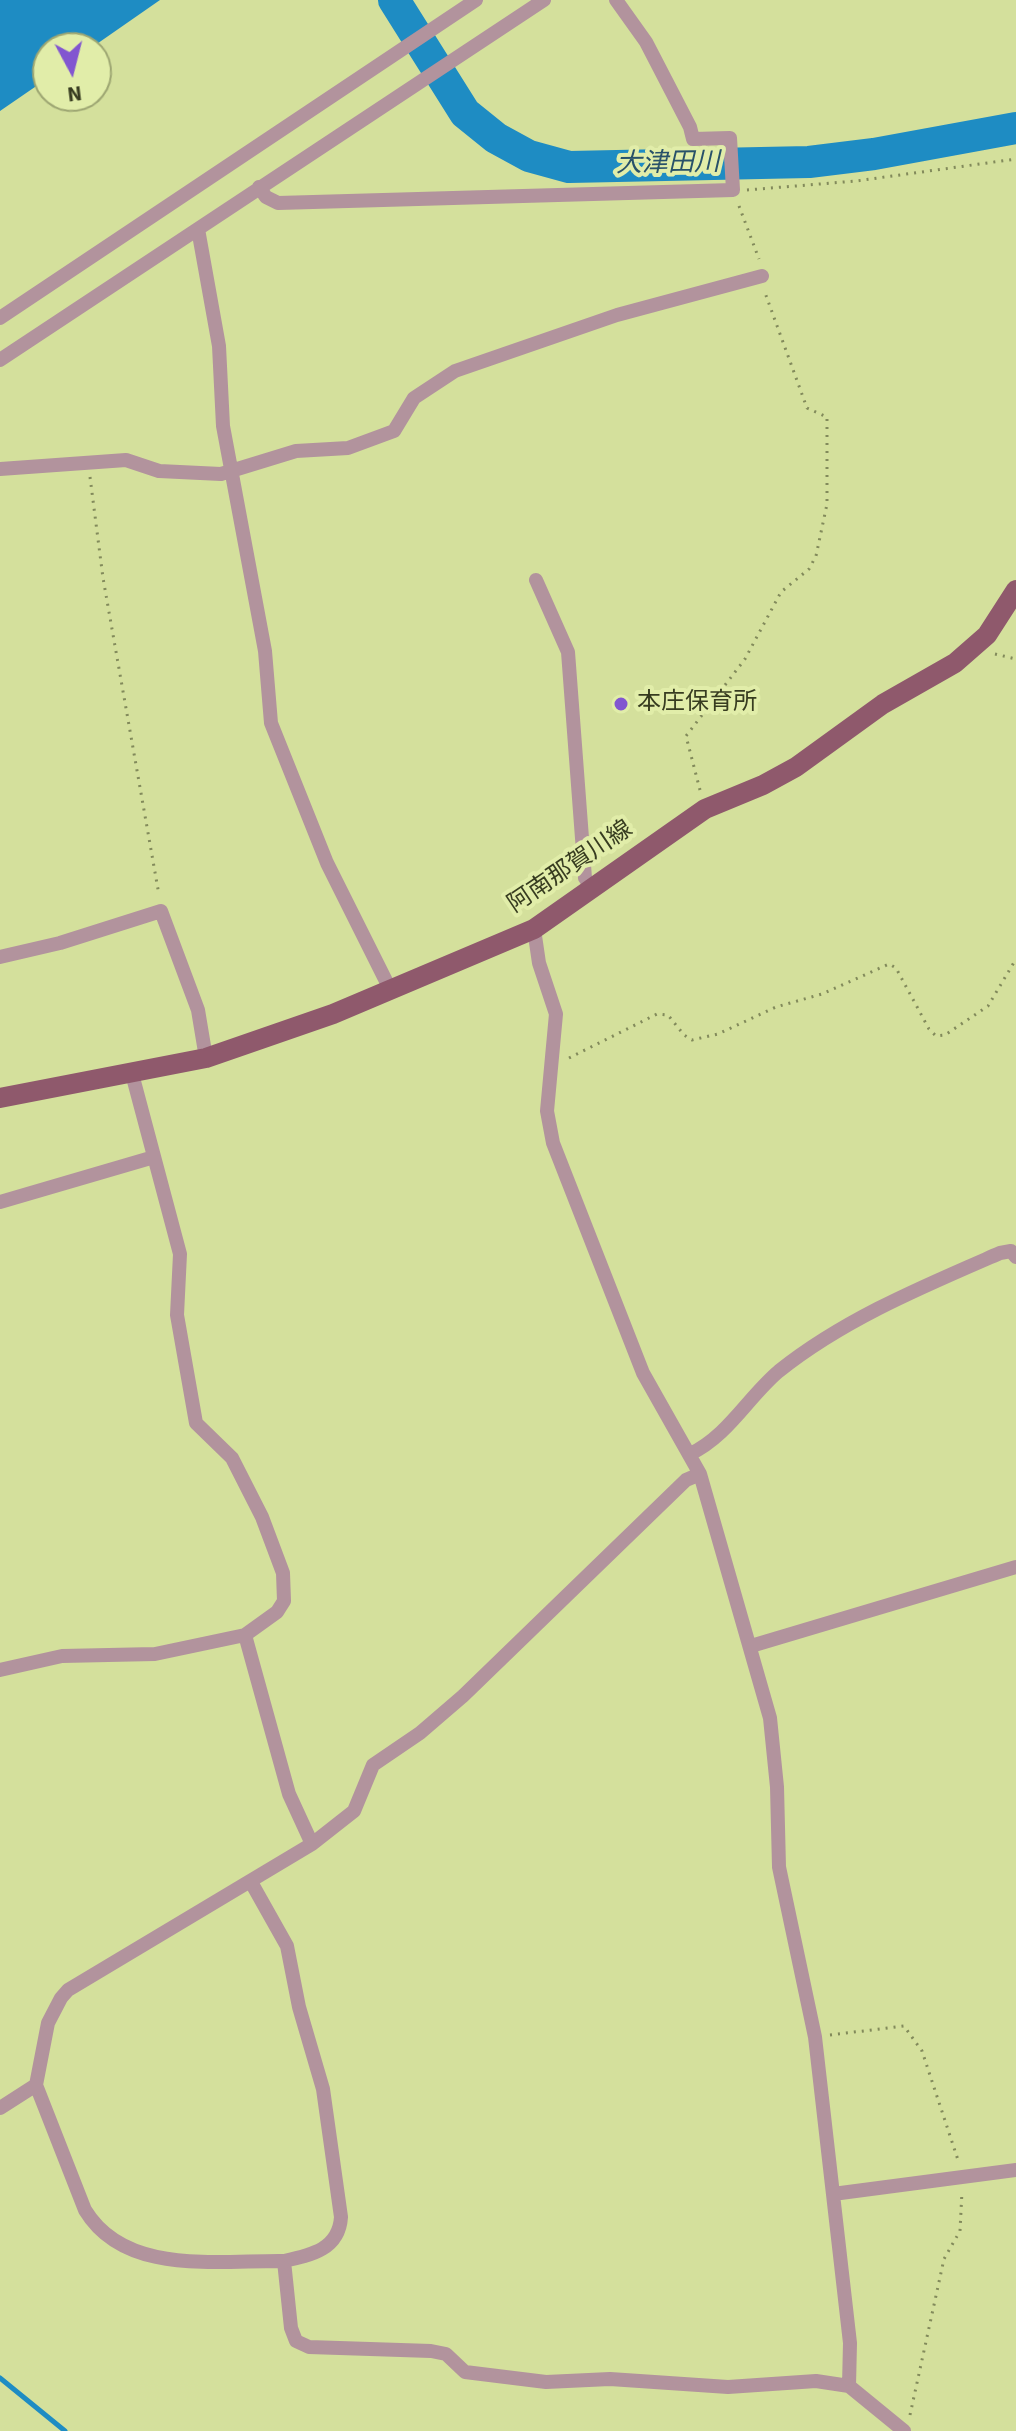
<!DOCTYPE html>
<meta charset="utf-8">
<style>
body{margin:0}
#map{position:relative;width:1016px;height:2431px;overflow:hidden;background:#d4e09c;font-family:"Source Sans 3",sans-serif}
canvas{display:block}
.north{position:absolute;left:32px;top:32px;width:80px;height:80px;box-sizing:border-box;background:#e1eda9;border:2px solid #9da672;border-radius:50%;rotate:173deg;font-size:22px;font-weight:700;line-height:32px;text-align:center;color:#373c20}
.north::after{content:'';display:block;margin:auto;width:28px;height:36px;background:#8256d0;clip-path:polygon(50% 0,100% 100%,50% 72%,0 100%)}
</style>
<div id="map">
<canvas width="1016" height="2431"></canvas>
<div class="north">N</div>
</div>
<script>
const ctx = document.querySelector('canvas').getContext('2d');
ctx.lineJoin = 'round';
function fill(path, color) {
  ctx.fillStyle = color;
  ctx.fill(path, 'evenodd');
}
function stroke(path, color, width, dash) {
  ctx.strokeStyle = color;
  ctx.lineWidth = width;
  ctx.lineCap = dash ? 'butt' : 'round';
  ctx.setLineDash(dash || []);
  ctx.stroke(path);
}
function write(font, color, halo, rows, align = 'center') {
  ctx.font = font + ' "Source Sans 3","Noto Sans JP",sans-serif';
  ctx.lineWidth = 8;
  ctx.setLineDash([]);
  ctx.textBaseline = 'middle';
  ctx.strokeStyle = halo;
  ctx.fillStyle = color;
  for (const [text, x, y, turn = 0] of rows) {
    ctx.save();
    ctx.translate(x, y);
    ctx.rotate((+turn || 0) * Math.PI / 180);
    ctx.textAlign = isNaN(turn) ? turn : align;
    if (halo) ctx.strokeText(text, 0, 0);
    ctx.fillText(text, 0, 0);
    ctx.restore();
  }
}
fill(new Path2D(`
 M0,0H160L91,48H48V78L0,111Z`), '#1e8cc3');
stroke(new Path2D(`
 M0,2378L65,2431`), '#1e8cc3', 5);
stroke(new Path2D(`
 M394,0L465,113L496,138L529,156L569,167L809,162L874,154L1016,128`), '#1e8cc3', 32);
stroke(new Path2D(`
 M747,190L856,181L1016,159
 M739,206L759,259
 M90,477L103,578L159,895
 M995,654L1016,659
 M700,790L686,736L745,659L781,592L809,569L816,556L827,504V417L807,408L764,290
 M569,1058L657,1014L668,1015L684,1035L692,1040L718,1034L776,1007L822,994L889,964L896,968L929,1029L936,1036L945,1035L988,1006L1016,959
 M830,2035L904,2026L922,2051L958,2160
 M910,2415L944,2259L960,2231L962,2191`), '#828a5b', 3, [2, 6]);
stroke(new Path2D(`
 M259,187L266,197L278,203L733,190L730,138L693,139L690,127L646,42L616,0
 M198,229L219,346L223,426L265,651L271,723L327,863L390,989
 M0,318L476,0
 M0,360L544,0
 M0,469L126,460L159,471L221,474L296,451L348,448L394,431L414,398L455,371L617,315L762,276
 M536,580L568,652L585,878L593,889
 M534,929L539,963L556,1014L547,1111L553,1143L643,1373L700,1474L770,1718L777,1787L779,1867L815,2037L850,2343L849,2386
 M0,957L60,943L161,911L198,1010L206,1058
 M0,1202L154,1157
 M690,1454C728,1436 748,1397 779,1371C844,1319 924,1286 1000,1253L1011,1251L1016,1257
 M700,1474L686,1480L463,1696L420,1733L373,1765L354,1811L312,1844L68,1990L61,1998L48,2023L36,2085L85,2210C125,2276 217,2260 284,2261L291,2328L296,2341L309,2347L431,2351L446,2354L465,2372L546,2382L610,2379L728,2387L816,2381L849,2386L904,2431
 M245,1635L289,1794L312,1844
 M751,1646L1016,1567
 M0,1670L62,1656L155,1654L245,1635L277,1612L284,1601L283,1573L262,1517L232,1458L196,1423L177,1315L180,1254L131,1070
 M251,1882L287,1946L299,2007L323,2089L341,2217C339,2249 312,2255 284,2261
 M0,2108L36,2085
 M833,2194L1016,2170`), '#b2939d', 14);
stroke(new Path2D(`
 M0,1098L206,1058L333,1014L534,929L705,809L763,785L796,767L883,704L955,663L987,635L1016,590`), '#8f596c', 20);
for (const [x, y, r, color] of [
 [621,704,8,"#8256d0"]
]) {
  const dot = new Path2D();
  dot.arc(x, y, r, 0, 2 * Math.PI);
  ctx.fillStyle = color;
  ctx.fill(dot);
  stroke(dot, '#e1eda9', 3);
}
write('24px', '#373c20', '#e1eda9', [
 ["本庄保育所",637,704]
], 'left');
write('24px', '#373c20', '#e1eda9', [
 ["阿南那賀川線",571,868,-34]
]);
write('italic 26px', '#285169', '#e1eda9', [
 ["大津田川",668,165,-1]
]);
</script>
